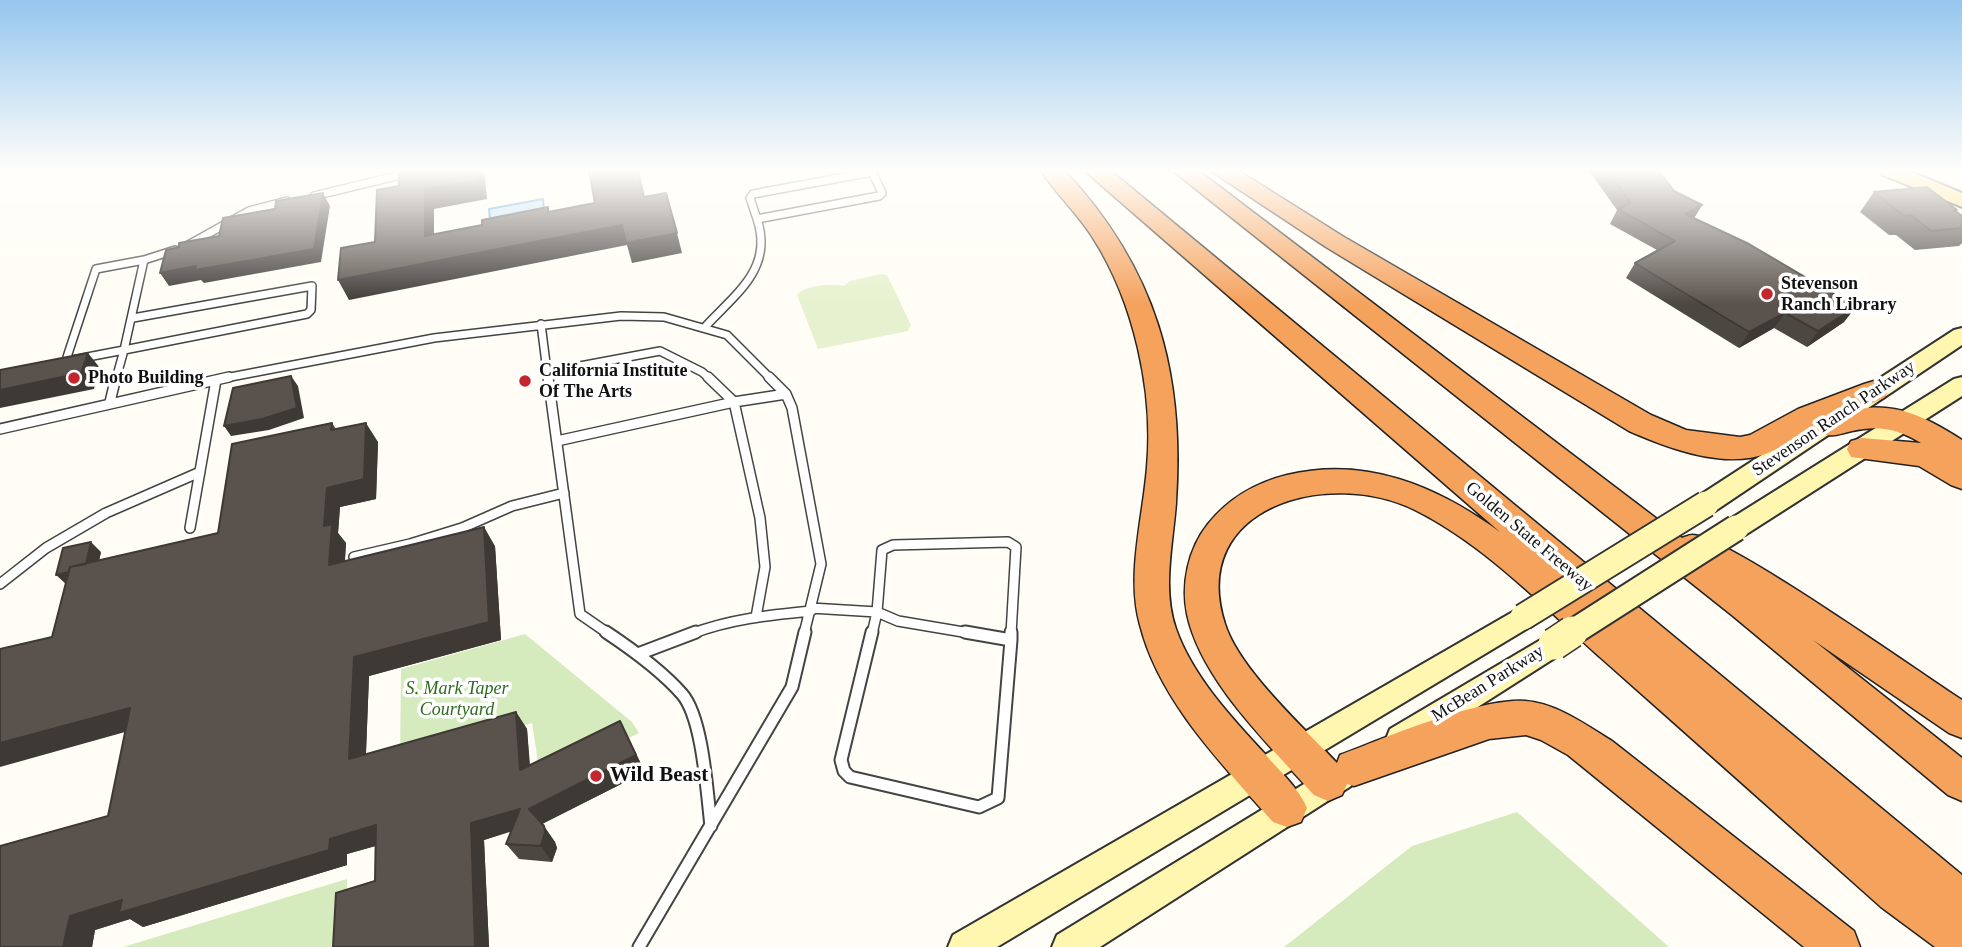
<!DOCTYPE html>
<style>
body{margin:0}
canvas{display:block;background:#fffdf5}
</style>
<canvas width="1962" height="947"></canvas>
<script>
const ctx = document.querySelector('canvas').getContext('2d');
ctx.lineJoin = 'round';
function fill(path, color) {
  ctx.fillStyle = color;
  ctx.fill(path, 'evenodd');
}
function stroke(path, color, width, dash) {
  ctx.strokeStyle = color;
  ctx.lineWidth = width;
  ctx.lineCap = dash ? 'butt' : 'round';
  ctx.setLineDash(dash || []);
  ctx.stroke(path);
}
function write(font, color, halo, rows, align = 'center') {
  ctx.font = font + ' "Times New Roman",serif';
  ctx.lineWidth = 7;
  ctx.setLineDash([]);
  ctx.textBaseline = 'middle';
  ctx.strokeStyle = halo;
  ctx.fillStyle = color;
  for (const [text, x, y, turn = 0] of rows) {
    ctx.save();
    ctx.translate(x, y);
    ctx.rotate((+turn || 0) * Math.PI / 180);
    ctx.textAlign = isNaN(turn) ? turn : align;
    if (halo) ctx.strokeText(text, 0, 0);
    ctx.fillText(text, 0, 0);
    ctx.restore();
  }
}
fill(new Path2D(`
 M525,634L632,722L639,733L541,781L532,723L400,763L401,669Z
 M1517,812L1669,947H1284L1412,846Z
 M347,879L346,947H123Z`), '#d5ebbd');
fill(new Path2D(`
 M881,274L887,275L911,325L908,331L818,349L797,295C805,285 832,283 844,286L850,281Z`), '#e6f2cf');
const water = new Path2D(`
 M543,199L545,220L491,230L489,209Z`);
fill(water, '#b9e0f7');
stroke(water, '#3f96cf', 2);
const serviceFar2 = new Path2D(`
 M872,172L882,193L879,196L757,219L750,198L753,194Z
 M314,196L417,171
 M188,245L249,211L287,201
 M144,260L175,250
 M144,260L124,350L72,360L67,357L96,269Z
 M541,324L548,379
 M704,328C735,294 774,269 757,219
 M124,350L307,314L311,310L312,286L133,318
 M548,372L660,351L702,372L710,379
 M116,379L124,350
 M220,379L434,338L621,316L664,317L727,335L771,379`);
const serviceFar1 = new Path2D(`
 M548,377L580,614L609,634
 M708,377L734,402L760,518L765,567L756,617
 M769,377L786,394L792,408L821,564L804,634
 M110,402L116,377
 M0,429L229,377
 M557,441L734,402L786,394
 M190,528L216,380
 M354,557L410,544L462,528L512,506L564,493
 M0,584L46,548L106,513L200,472
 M811,608L877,612
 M877,612L898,621L975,634
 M877,612L882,550L893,545L1008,542L1016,547L1011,634
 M691,634C730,619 770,615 811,611
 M872,634L877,612`);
const service = new Path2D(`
 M606,632C633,650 661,670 682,694C703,718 707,794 711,826
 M872,632L841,760L844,771L850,777L979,807L998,798L1011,640
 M965,632L1011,640
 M1011,640V632
 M638,654L696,632
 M639,947L792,687L805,632`);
const secondary = new Path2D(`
 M1962,328V345L1715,511L1706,514L1697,511L1693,504L1697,497L1954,330Z
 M1962,377V396L1745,535L1736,538L1727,535L1723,528L1727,521L1954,379Z
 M1523,606L1533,609L1537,617L1533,625L997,947H948L953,935Z
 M1554,632L1564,636L1568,644L1564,652L1412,749L1401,753L1390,749L1386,739L1390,729Z
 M1340,762L1351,766L1355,776L1351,786L1100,947H1052L1057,935Z`);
const primary = new Path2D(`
 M1880,171H1909L1962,193V207L1883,175Z`);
const motorway = new Path2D(`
 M1041,171H1065C1156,269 1185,372 1176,503C1173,544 1162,589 1176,629C1193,677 1232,718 1265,754C1280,772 1298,787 1307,808L1301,822L1287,827L1273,822C1223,765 1159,701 1140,625C1126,575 1143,518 1147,467C1154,392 1134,302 1093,238C1078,214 1057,195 1041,171Z
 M1085,171H1111L1962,875V947H1935L1881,907C1788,824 1695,741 1601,658C1543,606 1485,545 1415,510C1330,468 1187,505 1225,624C1239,669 1304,728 1337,763L1340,755C1385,738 1479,698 1525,701C1556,703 1586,725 1612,741L1854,931L1860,947H1804L1568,755L1541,740L1526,735L1489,739L1354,786L1347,784L1342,795L1328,801L1314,795C1270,745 1201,681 1187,614C1181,584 1188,549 1208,524C1229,498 1255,483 1287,475C1366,456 1437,486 1500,532Z
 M1173,171H1199L1682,538C1685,537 1689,535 1692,535C1723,533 1923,675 1962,700V738L1949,733L1813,640L1962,758V801L1948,795L1733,616Z
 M1211,171H1239L1344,237L1651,415L1686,430L1740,437L1750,435L1798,409L1864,384L1874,381L1884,384L1889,391L1884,398L1859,409C1899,402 1929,419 1962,440V489L1951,485L1919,466L1851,457L1847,449L1851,441L1862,438L1921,443C1898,429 1879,425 1852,431C1840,434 1833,437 1820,434L1816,426C1800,435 1784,446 1768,453C1725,470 1668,448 1629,431L1326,247Z`);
stroke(serviceFar2, '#444', 10);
stroke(serviceFar1, '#444', 12);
stroke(service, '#444', 15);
stroke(secondary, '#333', 4);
stroke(primary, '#222', 4);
stroke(motorway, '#222', 3);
stroke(serviceFar2, '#fff', 7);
stroke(serviceFar1, '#fff', 9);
stroke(service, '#fff', 11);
fill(secondary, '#fff6b0');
fill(primary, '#f9d66b');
fill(motorway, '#f5a25d');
const secondaryBridgeFar1 = new Path2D(`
 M1523,617L1706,504
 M1570,634L1736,528`);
const secondaryBridge = new Path2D(`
 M1554,644L1572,632`);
stroke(secondaryBridgeFar1, '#333', 29, []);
stroke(secondaryBridge, '#333', 34, []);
stroke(secondaryBridgeFar1, '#fff6b0', 25);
stroke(secondaryBridge, '#fff6b0', 31);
fill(new Path2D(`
 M1589,171H1659L1674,191L1702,205L1694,218L1844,322L1807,347L1774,328L1739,348L1626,278L1635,263L1657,250L1610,224L1617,210Z
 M1874,192L1957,210L1956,212L1962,216V243L1959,246L1915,250L1896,235H1889L1860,212Z
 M332,423L336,429L378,442L376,499L340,507L338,533L346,543L345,561L495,546L501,640L369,676L366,754L516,712L527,729L530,765L620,721L645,772L542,824L555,842L557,848L552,862L519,859L506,844L511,831L484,840L489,947H333L375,881L376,846L347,854V865L143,927L130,919L95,930L92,947H0L108,816L125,732L52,637L101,552L99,561L218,533Z`), '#4d4742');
fill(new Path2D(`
 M479,171H483L485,178L487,199L434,209V256L425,236V189Z
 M323,193L330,206L321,262L204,283L201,280L169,286L160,273Z
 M1702,205L1693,220L1685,214Z
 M622,225L677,233L682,253L632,263L627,245L349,300L338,280Z
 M1856,307L1844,322L1807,347L1818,331Z
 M1785,313L1774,328L1739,348L1749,332Z
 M88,353L100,368L94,389L0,408V390Z
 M291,376L298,386L304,418L269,430L231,436L224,426Z
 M366,423L378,442L376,499L340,507L338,533L346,543L343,584L329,565L324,526L327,488Z
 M484,527L495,546L501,640L369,676L365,776L349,759L354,657Z
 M91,542L101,552L95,578L67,585L56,575Z
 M130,708L150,725L0,767V743Z
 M516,712L527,729L531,787L520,770Z
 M620,721L645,772L540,825L529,809Z
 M520,809L532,825L484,840L489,947H475L471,823Z
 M376,825L392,841L347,854V865L143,927L130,919L95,930L92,947H63L70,916Z
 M544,826L555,842L557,848L552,862L541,846Z`), '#3f3936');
const building = new Path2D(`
 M405,171H479V180L425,189V236L482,225V220L548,207V212L595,203L589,171H638L644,197L666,193L677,233L626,243L622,225L338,280L341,248L375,242L377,190L399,186V172Z
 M1607,171H1659L1674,191L1702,205L1685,214L1749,244L1856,307L1818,331L1785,313L1749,332L1635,263L1675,241L1618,209L1631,203Z
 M1927,187L1957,210H1954L1962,216V228L1931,231L1911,215L1904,216L1874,192Z
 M323,193L314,249L195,270L196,266L160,273L166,250L179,247V243L219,236L223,218L275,209L276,201Z
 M88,353L81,373L0,390V370Z
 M291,376L297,408L262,419L224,426L233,388Z
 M332,423L331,430L366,423L364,479L327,488L324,526L332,524L329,565L484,527L489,622L354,657L349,759L516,712L520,770L620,721L636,755L529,809L544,826L545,832L541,846L506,844L520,809L471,823L475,947H333L336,893L375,881L376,825L330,839L329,850L119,913L122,900L70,916L63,947H0V846L108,816L130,708L0,743V649L52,637L70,567L218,533L232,444Z
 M91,542L86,564L70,567L69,572L56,575L63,548Z`);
fill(building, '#5a524d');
stroke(building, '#3f3936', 2);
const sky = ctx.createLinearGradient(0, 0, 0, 304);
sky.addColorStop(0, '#95c6ee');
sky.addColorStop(0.56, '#fffefa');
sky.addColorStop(1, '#fffefa00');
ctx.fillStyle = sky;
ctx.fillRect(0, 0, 1962, 304);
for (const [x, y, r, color] of [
 [1767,294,7,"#c4262e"],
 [74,378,7,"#c4262e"],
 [525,381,7,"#c4262e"],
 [596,776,7,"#c4262e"]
]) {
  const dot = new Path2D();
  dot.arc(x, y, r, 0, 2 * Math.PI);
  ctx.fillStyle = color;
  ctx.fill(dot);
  stroke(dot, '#fff', 2.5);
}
write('bold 18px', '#111', '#fff', [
 ["Stevenson",1781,284],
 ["Ranch Library",1781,305],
 ["California Institute",539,371],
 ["Of The Arts",539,392],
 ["Photo Building",88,378]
], 'left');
write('18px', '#111', '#fff', [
 ["Stevenson Ranch Parkway",1834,419,-34],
 ["Golden State Freeway",1529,537,40],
 ["McBean Parkway",1488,684,-32]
]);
write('italic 18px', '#2f6b1f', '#fff', [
 ["S. Mark Taper",457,689],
 ["Courtyard",457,710]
]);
write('bold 21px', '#111', '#fff', [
 ["Wild Beast",610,776]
], 'left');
</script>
